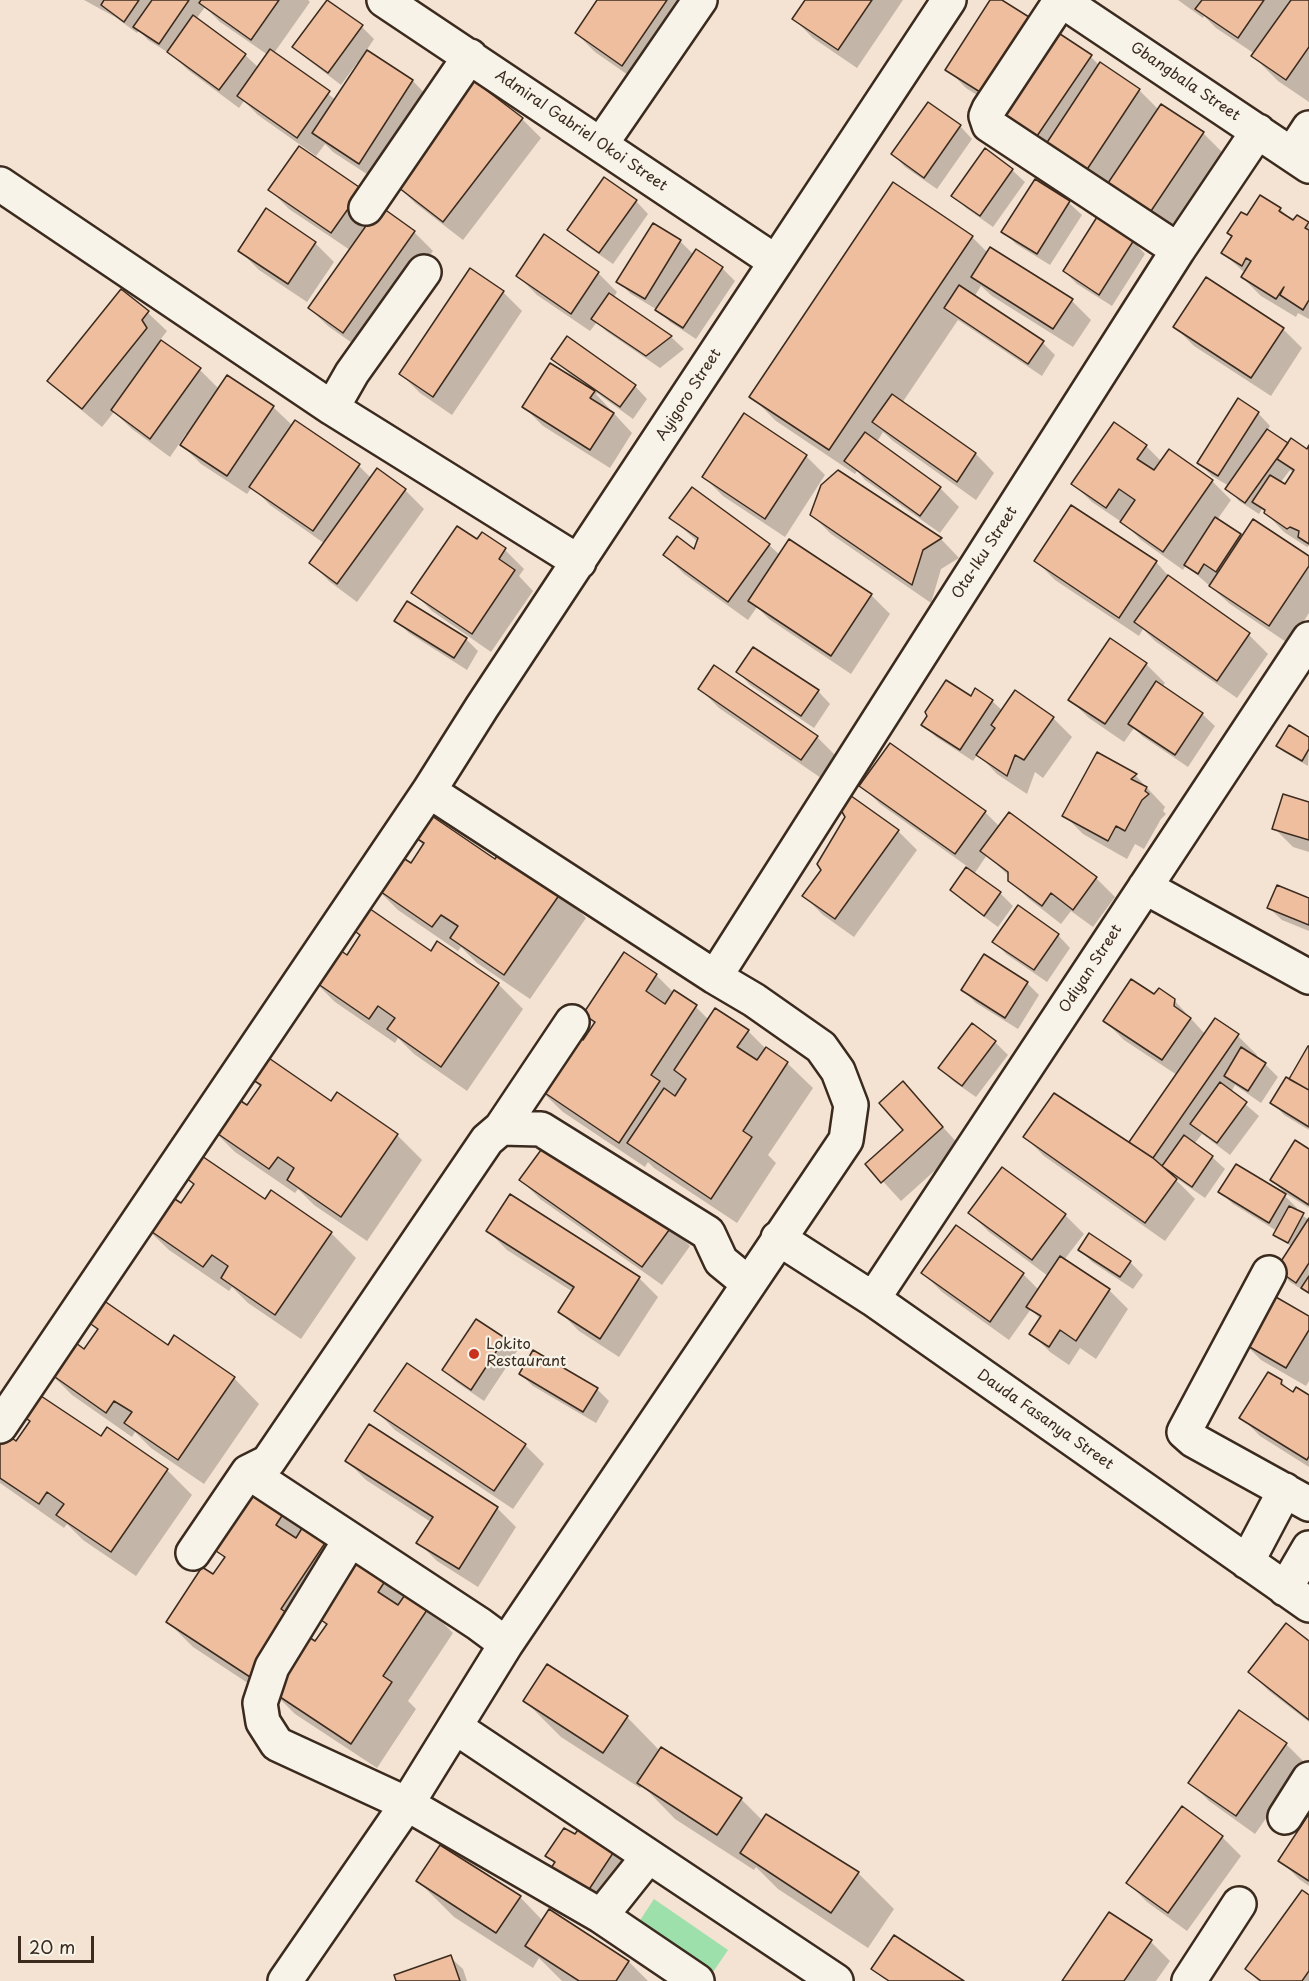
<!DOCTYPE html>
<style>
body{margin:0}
#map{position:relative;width:1309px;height:1981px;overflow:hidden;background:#f4e3d2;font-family:"Playpen Sans",sans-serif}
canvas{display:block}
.scale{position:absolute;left:18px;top:1936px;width:76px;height:27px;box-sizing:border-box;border:3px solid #3b2a1e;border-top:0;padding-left:8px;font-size:18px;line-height:21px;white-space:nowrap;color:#3b2a1e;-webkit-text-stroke:4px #f7f3e8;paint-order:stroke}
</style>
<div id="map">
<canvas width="1309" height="1981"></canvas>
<div class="scale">20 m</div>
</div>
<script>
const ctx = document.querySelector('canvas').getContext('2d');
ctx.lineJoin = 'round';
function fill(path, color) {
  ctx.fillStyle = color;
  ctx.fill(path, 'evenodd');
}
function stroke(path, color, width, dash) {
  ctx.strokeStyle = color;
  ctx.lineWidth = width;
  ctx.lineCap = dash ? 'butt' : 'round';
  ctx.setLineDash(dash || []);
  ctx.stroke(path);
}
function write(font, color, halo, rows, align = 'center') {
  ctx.font = font + ' "Playpen Sans",sans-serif';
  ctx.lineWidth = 4.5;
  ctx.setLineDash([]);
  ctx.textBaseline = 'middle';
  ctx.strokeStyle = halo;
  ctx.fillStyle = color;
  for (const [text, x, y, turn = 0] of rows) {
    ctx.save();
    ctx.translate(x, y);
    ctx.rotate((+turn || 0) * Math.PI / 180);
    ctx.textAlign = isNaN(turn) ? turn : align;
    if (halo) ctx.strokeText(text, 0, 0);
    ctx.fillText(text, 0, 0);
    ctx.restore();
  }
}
fill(new Path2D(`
 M654,1899L728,1950L707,1981L629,1937Z`), '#9de0ab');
fill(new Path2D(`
 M84,0H308L310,2L274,53L336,100L359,64L357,63L341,85L307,59L294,47L362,27L374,39L366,51L413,81L431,100L379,182L333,152L325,144L316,156L258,115L244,101L239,108L188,70L172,55L148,40L139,30L137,33L115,17ZM205,7L220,22L268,55L259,68L245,55L196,19Z
 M599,0H699L641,84L595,52L576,33Z
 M806,0H903L857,68L813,38L794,19Z
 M992,0H1000L1028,18L1049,39L1091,57L1100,66L1101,64L1139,90L1159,110L1203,133L1222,152L1168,232L1020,129L1000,110L966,88L947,69Z
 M1178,0H1309V102L1278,81L1253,56L1255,54L1216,28L1204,16L1203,18Z
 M522,119L541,138L463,240L415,203L396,184Z
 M960,126L972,139L937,189L905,167L893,154Z
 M1012,170L1025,182L993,227L966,208L953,195Z
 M1035,181L1069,203L1082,215L1050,265L1016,244L1003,231Z
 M270,190L379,209L414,232L433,251L362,350L328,326L309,308L350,250L289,209Z
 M636,201L648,214L613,264L581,242L569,229Z
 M1280,209L1294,222L1309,225V319L1298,313L1296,317L1261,296L1242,277L1245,273L1223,253L1248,218Z
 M544,236L598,273L617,292L614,297L671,337L684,349L660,368L606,331L597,322L590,331L537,295L518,276Z
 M972,237L988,253L1072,301L1091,320L1073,347L992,296L981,286L974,297L1043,343L1055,355L1042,376L958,320L902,403L976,454L994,473L976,500L893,441L883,432L877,442L940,488L959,507L940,533L865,480L857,471L855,474L776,421L751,396Z
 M680,241L694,255L696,251L722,268L735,281L696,339L670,322L659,311L631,294L618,282Z
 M1133,241L1145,254L1112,306L1077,284L1064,271Z
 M315,243L334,262L307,302L259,270L240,251Z
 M471,270L503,292L522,311L452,415L420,393L401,374Z
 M148,313L167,331L160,340L161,341L200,370L219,389L273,407L293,426L359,466L372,479L405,490L424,509L357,602L330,582L311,563L325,544L270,505L252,487L247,494L201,464L182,445L188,436L186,434L170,457L132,429L114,412L102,427L68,399L49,381Z
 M1175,327L1283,329L1302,348L1271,396L1194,346Z
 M553,359L635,386L647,399L633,419L597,393L596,394L632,433L610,468L543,426L524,407L572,376Z
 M1258,413L1270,426L1267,431L1287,444L1307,451L1309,448V546L1307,547L1284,532L1262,509L1259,514L1239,501L1227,488L1229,486L1212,476L1199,463ZM1290,470L1294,473L1285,486L1280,483Z
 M745,415L806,456L825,475L785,537L723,496L704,477Z
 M1146,446L1162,462L1169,451L1212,481L1231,500L1217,520L1243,538L1309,558V613L1289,644L1230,604L1186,565L1183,570L1141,540L1126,525L1092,502L1073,484Z
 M838,472L941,539L959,558L941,569L931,603L831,534L812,515Z
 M692,489L769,545L780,555L790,541L871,595L890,614L851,674L769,619L757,607L748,620L684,574L665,555L695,551L698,542L671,518Z
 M482,534L505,550L524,569L519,576L533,591L491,652L432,611L413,592L477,541Z
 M1036,561L1156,562L1174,582L1249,635L1268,654L1237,698L1155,641L1143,629L1139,636L1055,580Z
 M396,620L466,639L478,651L467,670L409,633Z
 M1146,664L1165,683L1162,687L1202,714L1215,726L1188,767L1142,736L1134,728L1124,742L1089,718L1070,700Z
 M738,672L818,691L830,704L814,728L750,685Z
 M700,689L817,737L836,756L821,778L719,708Z
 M971,698L992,701L1003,711L1053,718L1072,737L1043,778L1035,772L1027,794L997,774L978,754L973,761L936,737L923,724Z
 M1309,739L1308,766L1284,752L1278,746Z
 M1098,754L1136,776L1165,807L1163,811L1166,814L1161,819L1144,849L1135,844L1127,859L1083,834L1064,815Z
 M861,785L985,812L1000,827L1009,814L1096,878L1115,897L1093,927L1071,911L1061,924L1029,899L1009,880V876L987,855L974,874L1000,893L1013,906L998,927L964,902L952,890L968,867L880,804Z
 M847,795L898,831L917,850L854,937L823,915L804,896L823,870L847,817Z
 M1309,804V852L1293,847L1274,828Z
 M413,834L495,861L561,892L586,918L530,999L477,963L461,947L458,951L398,910L373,885L411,865L424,846Z
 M1309,900V931L1282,920L1269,908Z
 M350,926L432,953L498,984L523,1009L467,1091L414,1054L398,1038L395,1043L335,1002L310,977L348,957L361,937Z
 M1058,935L1070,948L1047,982L1006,954L994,941Z
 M656,975L674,993L696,1007L709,1020L748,1031L765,1048L787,1063L813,1088L768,1155L776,1163L737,1223L654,1168L648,1162L645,1167L563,1112L537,1087L584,1042L595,1025L585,1014Z
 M1027,983L1039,995L1018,1029L976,1003L963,990Z
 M1155,997L1174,1000L1205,1034L1238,1036L1257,1055L1255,1058L1265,1064L1278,1077L1261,1103L1235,1085L1231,1092L1259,1116L1230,1155L1202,1134L1194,1144L1212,1157L1225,1169L1205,1198L1176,1178L1175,1179L1195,1199L1165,1241L1044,1156L1025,1137L1129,1144L1177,1075L1124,1040L1105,1021Z
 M972,1025L995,1042L1008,1055L976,1097L953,1081L940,1068Z
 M1309,1048V1130L1284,1115L1272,1102L1290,1081Z
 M250,1076L331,1103L397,1135L422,1160L367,1241L314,1205L298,1189L295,1193L235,1152L210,1127L247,1107L261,1088Z
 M903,1083L961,1147L901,1201L867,1164L905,1130Z
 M1309,1151V1208L1285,1193L1272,1180Z
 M183,1174L266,1201L331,1233L356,1258L301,1339L248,1303L232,1287L229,1291L169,1250L143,1225L181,1205L195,1186Z
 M521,1180L671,1227L690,1246L662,1285L540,1199Z
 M1220,1192L1285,1196L1297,1208L1296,1211L1309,1220V1294L1290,1282L1278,1269L1292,1247L1275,1235L1277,1231L1233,1204Z
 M970,1213L1065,1215L1084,1234L1064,1260L1109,1290L1128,1309L1096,1359L1080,1348L1069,1365L1050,1352L1031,1333L1040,1319L1031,1309L1009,1340L942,1292L923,1273L956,1227L1023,1274L1039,1290L1048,1276L989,1232Z
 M488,1231L639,1278L658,1297L619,1357L579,1331L560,1312L573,1292L507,1250Z
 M1080,1250L1130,1262L1143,1275L1133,1289L1092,1262Z
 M1309,1318V1381L1306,1386L1261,1360L1242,1341Z
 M87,1320L168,1347L175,1337L234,1378L259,1404L204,1484L151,1448L135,1432L132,1437L72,1395L47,1370L85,1351L98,1331Z
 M504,1339L517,1351L484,1401L456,1382L444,1370Z
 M520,1374L597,1389L609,1401L596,1423L533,1386Z
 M1281,1381L1293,1394L1309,1397V1467L1260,1436L1241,1417Z
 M376,1411L525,1445L544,1464L513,1509L395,1430Z
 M19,1412L167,1470L192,1495L136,1576L83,1540L67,1524L64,1528L0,1483V1431L17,1443L30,1423Z
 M347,1461L497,1508L516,1527L478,1587L437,1561L418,1542L431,1522L366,1480Z
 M254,1488L428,1608L453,1633L408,1701L416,1709L377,1768L295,1714L278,1697L275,1701L193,1647L168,1622L214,1576L225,1559L215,1548ZM318,1617L327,1626L316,1643L307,1634Z
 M1309,1643V1722L1269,1691L1250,1672Z
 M525,1701L627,1717L660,1751L662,1749L741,1799L763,1821L858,1873L894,1909L868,1948L778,1889L756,1867L754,1870L675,1819L642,1785L640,1788L561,1737Z
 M1286,1744L1305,1763L1255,1834L1209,1801L1190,1782Z
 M1182,1808L1222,1837L1241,1856L1187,1931L1147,1902L1128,1883Z
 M1309,1817V1886L1299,1879L1280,1860Z
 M582,1826L635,1867L603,1915L547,1856L576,1837Z
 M418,1881L520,1897L543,1921L550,1911L629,1962L648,1981H562L539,1958L533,1968L454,1917Z
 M1309,1896V1981H1258L1247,1969Z
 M1151,1942L1170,1961L1156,1981H1064Z
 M450,1957L463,1969L467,1981H398Z`), '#0003');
const building = new Path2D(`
 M104,0H139L124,22L101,5Z
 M152,0H189L159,44L133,27Z
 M201,0H279L251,40L199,3Z
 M327,0L363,25L328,73L292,47Z
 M597,0H667L622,66L575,33Z
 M805,0H872L838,50L792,19Z
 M990,0H1002L1029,17L980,92L945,70Z
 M1202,0H1264L1238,38L1195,9Z
 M1291,0H1309V47L1286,80L1251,56Z
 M193,15L246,54L219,90L167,52Z
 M1054,30L1092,55L1037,136L999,110Z
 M270,49L330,91L297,138L237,96Z
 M367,50L413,80L359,164L312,133Z
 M1100,62L1140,89L1086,171L1046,144Z
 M473,80L523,118L443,222L394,184Z
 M928,102L961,125L924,178L891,154Z
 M1161,104L1204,132L1149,214L1106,186Z
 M299,146L362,189L331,233L268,190Z
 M985,148L1013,169L980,216L951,196Z
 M604,177L637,200L599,253L567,230Z
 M1035,179L1070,201L1037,254L1001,232Z
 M893,182L973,236L829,450L749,397Z
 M1260,195L1281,208L1279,211L1293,220L1297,215L1309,222L1305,228L1309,230V300L1303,310L1280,295L1284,287L1276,299L1241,277L1251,261L1246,258L1242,266L1221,253L1232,236L1227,233L1241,212L1247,215Z
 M380,206L415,231L343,333L308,308Z
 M266,208L316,242L288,284L238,251Z
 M1097,217L1134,240L1099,295L1063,271Z
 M653,223L681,240L645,299L616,282Z
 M544,234L599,272L571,314L516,276Z
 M990,247L1073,299L1053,329L971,277Z
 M696,249L723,267L683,328L655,310Z
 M470,268L504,291L433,397L399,374Z
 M1206,277L1284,328L1251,378L1173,327Z
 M959,285L1044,341L1028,364L944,308Z
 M121,289L149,311L142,320L147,328L82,409L47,381Z
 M609,293L672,336L646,356L591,319Z
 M567,336L636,385L620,407L551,359Z
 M161,340L201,368L150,439L111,410Z
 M550,363L595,391L590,398L614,413L590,450L522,407Z
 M227,375L274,406L227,476L180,445Z
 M892,394L976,453L957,482L872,422Z
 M1238,398L1259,412L1218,476L1197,463Z
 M744,413L807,455L765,519L702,477Z
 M295,420L360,464L313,531L249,487Z
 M1114,422L1147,445L1137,459L1154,470L1169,449L1213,480L1163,552L1120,522L1135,500L1119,489L1106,508L1071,484Z
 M1267,429L1288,443L1245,503L1225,489Z
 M865,432L941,487L920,516L844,461Z
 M1291,438L1307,449L1309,445V544L1298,537L1299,531L1290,527L1287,529L1264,513L1265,510L1252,502L1270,475L1285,484L1294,470L1277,459Z
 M377,468L406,489L337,584L309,563Z
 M838,470L942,538L923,550L912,585L810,515L821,485Z
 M692,487L770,544L728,602L663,555L677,536L694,549L698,538L669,518Z
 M1071,505L1157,561L1119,618L1034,561Z
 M1215,517L1241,534L1216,572L1204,564L1198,574L1184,565Z
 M1253,519L1309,556V566L1269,626L1209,586Z
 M457,526L477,539L482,532L506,548L499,559L515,570L472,634L411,593Z
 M789,539L872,594L831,656L748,601Z
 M1168,575L1250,633L1217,681L1134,622Z
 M407,601L467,638L454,658L394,621Z
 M1110,638L1147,663L1105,724L1068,700Z
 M753,647L819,690L801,716L736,672Z
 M714,665L818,736L801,760L698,689Z
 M946,680L971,696L975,688L993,700L960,750L921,725L927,716L925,712Z
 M1156,681L1203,713L1175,755L1128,724Z
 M1015,690L1054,717L1024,760L1015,755L1007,776L976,755L995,728L991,725Z
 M1289,725L1309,737V749L1302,761L1276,746Z
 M890,743L986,811L955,854L859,786Z
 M1097,752L1137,774L1131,779L1147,787L1145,791L1149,794L1142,800L1125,831L1116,826L1108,841L1062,816Z
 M847,793L899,830L835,919L802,896L821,870L817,864L845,817L838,805Z
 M1283,794L1309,802V840L1272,829Z
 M426,812L495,859L501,850L562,891L504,975L450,938L458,926L441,915L432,927L371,885L394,852L411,863L424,843L411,835Z
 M1009,812L1097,877L1073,910L1051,893L1042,906L1008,881V872L980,851Z
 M966,867L1001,892L984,916L950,890Z
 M1277,885L1309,898V925L1267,908Z
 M363,904L431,951L437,941L499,983L441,1067L387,1029L395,1018L378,1006L369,1019L308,977L330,943L347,955L360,935L348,926Z
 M1018,905L1059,934L1034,970L992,942Z
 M624,952L657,974L646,991L665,1004L674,990L697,1005L651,1075L660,1081L619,1143L536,1087L572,1032L583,1040L595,1022L583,1014Z
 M984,954L1028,982L1005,1018L961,990Z
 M1131,979L1154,994L1159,988L1175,999L1174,1006L1191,1018L1162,1060L1103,1021Z
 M715,1008L749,1030L737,1047L757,1060L766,1047L788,1062L743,1131L752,1137L711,1199L627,1143L664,1088L675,1096L686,1079L674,1070Z
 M1215,1018L1239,1034L1153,1158L1129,1142Z
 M972,1023L996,1041L962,1086L938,1068Z
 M1308,1046H1309V1090L1289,1079Z
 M1241,1047L1266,1063L1248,1091L1224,1076Z
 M263,1054L331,1101L337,1092L398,1134L341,1217L287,1180L294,1168L278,1157L269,1169L208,1127L230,1094L247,1105L261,1085L248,1077Z
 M1286,1077L1309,1090V1127L1270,1103Z
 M903,1081L943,1127L881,1183L865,1164L903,1130L879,1103Z
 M1220,1082L1247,1102L1217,1143L1190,1124Z
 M1054,1093L1153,1158L1177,1179L1145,1223L1023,1137Z
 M1184,1135L1213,1156L1192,1187L1162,1166Z
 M549,1139L672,1226L642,1267L519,1180Z
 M1295,1140L1309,1149V1205L1270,1180Z
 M196,1152L265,1199L271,1190L332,1232L275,1315L221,1278L228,1266L212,1255L203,1267L142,1225L164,1192L181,1203L194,1184L182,1175Z
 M1236,1164L1286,1194L1269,1223L1218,1192Z
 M1002,1167L1066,1214L1032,1260L968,1213Z
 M510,1194L640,1277L600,1339L558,1312L574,1287L486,1231Z
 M1289,1206L1304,1213L1288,1243L1273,1235Z
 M1309,1218V1263L1296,1283L1276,1269Z
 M956,1225L1024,1273L990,1322L921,1273Z
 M1089,1233L1131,1261L1120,1277L1078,1250Z
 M1060,1256L1110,1289L1076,1341L1060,1330L1049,1347L1029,1334L1041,1316L1026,1307Z
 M1309,1276V1293L1301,1288Z
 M1269,1293L1309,1316V1330L1286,1368L1241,1342Z
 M100,1298L168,1345L174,1335L235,1377L178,1460L124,1423L132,1412L114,1401L106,1413L45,1370L68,1337L84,1349L98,1329L85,1320Z
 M476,1319L505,1338L471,1390L442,1370Z
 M533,1350L598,1388L583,1412L519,1374Z
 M407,1363L526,1444L494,1491L374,1411Z
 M1268,1372L1282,1380L1281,1384L1293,1392L1296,1387L1309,1395V1456L1307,1460L1239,1418Z
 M32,1390L101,1436L107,1427L168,1469L111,1552L56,1515L64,1504L47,1492L39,1504L0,1478V1429L16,1441L30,1421L17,1412Z
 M369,1424L498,1507L459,1569L416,1543L433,1517L345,1461Z
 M254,1486L287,1508L276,1525L296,1538L304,1525L327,1540L281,1609L290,1615L250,1677L166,1622L202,1567L213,1574L225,1557L213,1549Z
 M356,1553L389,1575L378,1592L398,1605L407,1592L429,1607L383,1676L392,1682L351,1744L268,1689L304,1634L315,1641L327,1624L315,1616Z
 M1286,1623L1309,1641V1720L1248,1672Z
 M547,1664L628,1716L603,1753L523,1701Z
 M1239,1710L1287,1743L1236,1816L1188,1783Z
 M661,1747L742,1798L717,1835L637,1783Z
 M1182,1806L1223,1836L1168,1913L1126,1883Z
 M766,1814L859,1872L831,1913L740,1853Z
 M1309,1814V1881L1278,1861Z
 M582,1824L617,1847L584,1897L547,1874L555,1862L545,1856L564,1828L575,1834Z
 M440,1845L521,1896L496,1933L416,1881Z
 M1302,1890L1309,1895V1971L1302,1981H1261L1245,1969Z
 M549,1909L629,1961L616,1981H579L525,1946Z
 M1109,1912L1152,1940L1124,1981H1062Z
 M894,1935L964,1981H889L871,1969Z
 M451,1955L460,1981H396L394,1975Z`);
fill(building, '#eebe9e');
stroke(building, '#3b2a1e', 1.5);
const minor = new Path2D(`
 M384,0L776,262
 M601,144L700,0
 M1292,154L1309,128
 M0,184L332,408L579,562
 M366,208L470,56
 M1178,250L989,125L986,116L989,109L1061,0L1309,166
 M332,408L352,373L424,272
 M1145,887L1309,977
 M715,977L1178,250L1258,131
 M501,1128L541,1129L708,1233L721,1261L749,1284
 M778,1238L873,1299L1309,1605
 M1269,1273L1184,1432L1193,1440L1309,1504
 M873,1299L1309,639
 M0,1426L429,791L482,707L949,0
 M248,1472L479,1624L506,1644
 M350,1540L272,1667L260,1703L263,1722L277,1744L407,1804L601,1916L697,1981
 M193,1553L248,1472L268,1462L487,1140L501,1128L572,1022
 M1247,1562L1285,1490
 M1285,1589L1309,1548
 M455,1727L836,1981
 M1285,1817L1309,1779
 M601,1916L648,1857
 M285,1981L407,1804L506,1644L846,1140L851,1105L838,1071L821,1047L754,1000L715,977L429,791
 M1189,1981L1239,1904`);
stroke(minor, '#3b2a1e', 38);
stroke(minor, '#f7f3e8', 33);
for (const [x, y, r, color] of [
 [474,1354,6,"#c8321e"]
]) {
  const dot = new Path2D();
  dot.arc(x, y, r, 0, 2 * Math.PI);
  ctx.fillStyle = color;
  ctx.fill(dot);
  stroke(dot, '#f7f3e8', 2);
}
write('15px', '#3b2a1e', '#f7f3e8', [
 ["Gbangbala Street",1185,82,34],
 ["Admiral Gabriel Okoi Street",581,131,34],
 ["Ayigoro Street",689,395,-57],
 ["Ota-Iku Street",985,553,-57],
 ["Odiyan Street",1091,969,-57],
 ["Dauda Fasanya Street",1045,1420,35]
]);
write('15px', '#3b2a1e', '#f7f3e8', [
 ["Lokito",486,1345],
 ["Restaurant",486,1362]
], 'left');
</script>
